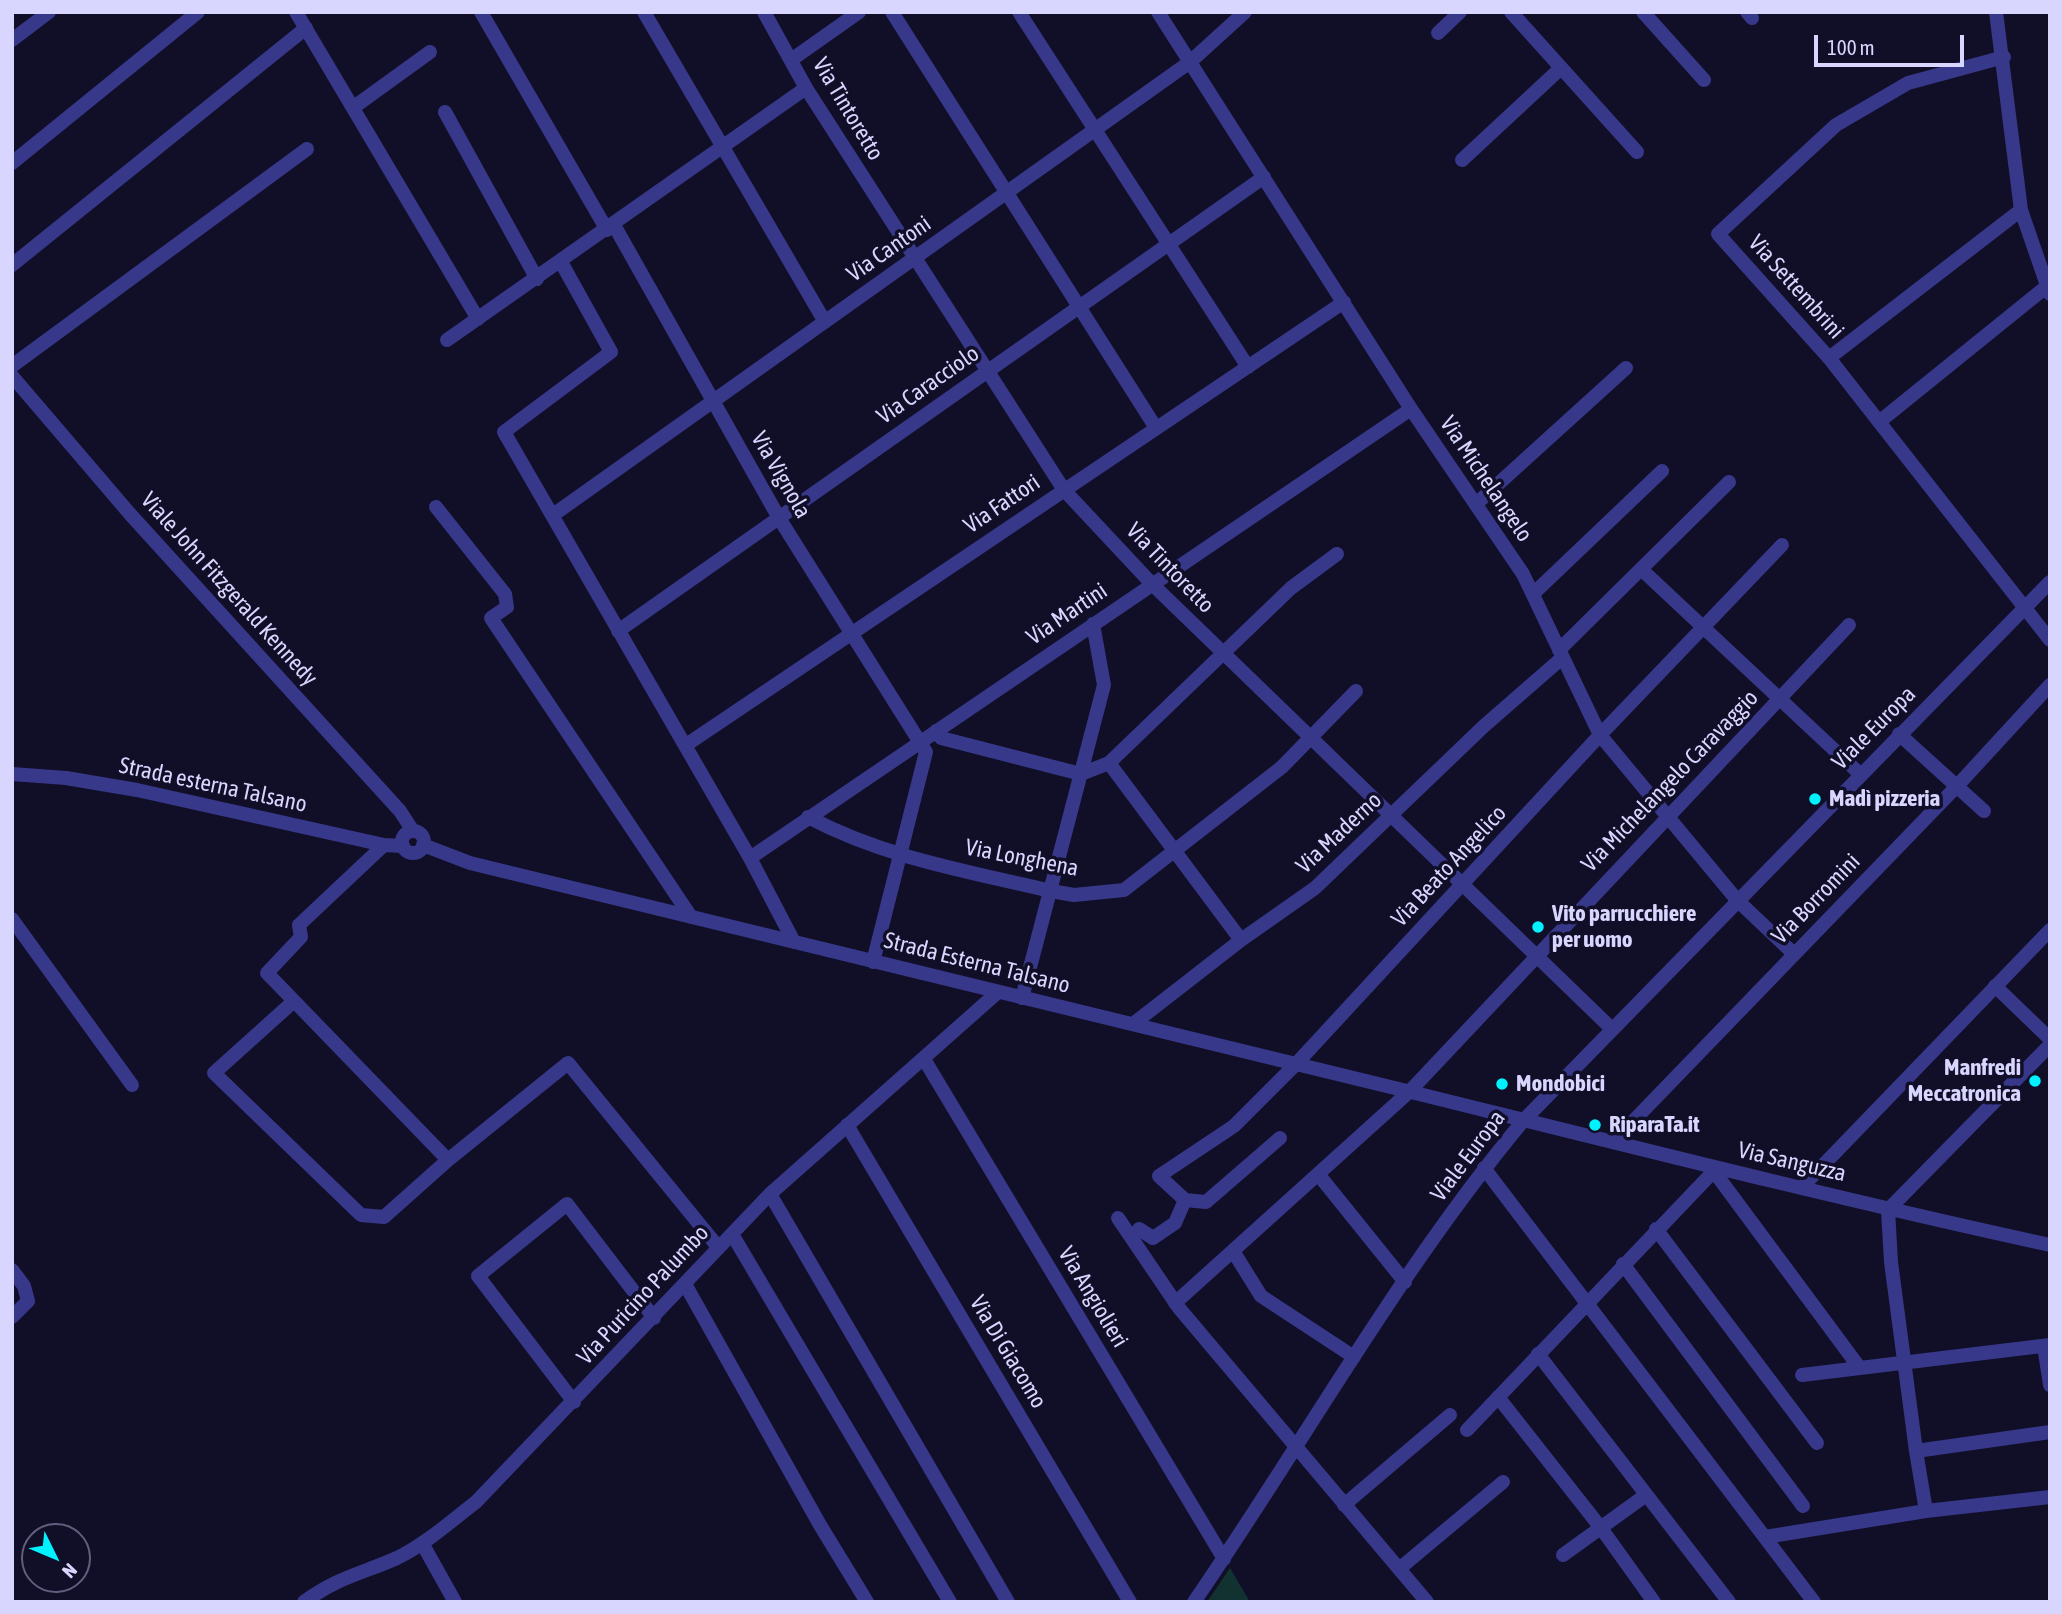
<!DOCTYPE html>
<meta charset="utf-8">
<style>
body{margin:0}
#map{position:relative;width:2062px;height:1614px;overflow:hidden;background:#110e28;font-family:"Asap Condensed",sans-serif}
canvas{display:block}
.frame{position:absolute;inset:0;border:14px solid #d8d5ff;pointer-events:none}
.north{position:absolute;left:21px;top:1523px;width:70px;height:70px;box-sizing:border-box;background:#110e28;border:2px solid #615e7e;border-radius:50%;rotate:133deg;font-size:19px;font-weight:700;line-height:28px;text-align:center;color:#d8d5ff}
.north::after{content:'';display:block;margin:auto;width:24px;height:32px;background:#01f2ff;clip-path:polygon(50% 0,100% 100%,50% 72%,0 100%)}
.scale{position:absolute;left:1814px;top:35px;width:150px;height:32px;box-sizing:border-box;border:4px solid #d8d5ff;border-top:0;padding-left:9px;font-size:21px;line-height:24px;white-space:nowrap;color:#d8d5ff;-webkit-text-stroke:5px #110e28;paint-order:stroke}
</style>
<div id="map">
<canvas width="2062" height="1614"></canvas>
<div class="frame"></div>
<div class="north">N</div>
<div class="scale">100 m</div>
</div>
<script>
const ctx = document.querySelector('canvas').getContext('2d');
ctx.lineJoin = 'round';
function fill(path, color) {
  ctx.fillStyle = color;
  ctx.fill(path, 'evenodd');
}
function stroke(path, color, width, dash) {
  ctx.strokeStyle = color;
  ctx.lineWidth = width;
  ctx.lineCap = dash ? 'butt' : 'round';
  ctx.setLineDash(dash || []);
  ctx.stroke(path);
}
function write(font, color, halo, rows, align = 'center') {
  ctx.font = font + ' "Asap Condensed",sans-serif';
  ctx.lineWidth = 7;
  ctx.setLineDash([]);
  ctx.textBaseline = 'middle';
  ctx.strokeStyle = halo;
  ctx.fillStyle = color;
  for (const [text, x, y, turn = 0] of rows) {
    ctx.save();
    ctx.translate(x, y);
    ctx.rotate((+turn || 0) * Math.PI / 180);
    ctx.textAlign = isNaN(turn) ? turn : align;
    if (halo) ctx.strokeText(text, 0, 0);
    ctx.fillText(text, 0, 0);
    ctx.restore();
  }
}
fill(new Path2D(`
 M1230,1568L1250,1602H1207Z`), '#113230');
stroke(new Path2D(`
 M296,12L478,319
 M481,12L607,230
 M644,12L825,322
 M764,12L806,88L1064,490L1152,584L1612,1029
 M892,12L1156,428
 M1019,12L1248,367
 M1158,12L1411,409L1523,574L1600,735L1737,900L1794,954
 M1511,12L1637,152
 M1643,12L1704,80
 M1747,12L1752,18
 M1996,12L2021,210L2050,294
 M1438,33L1460,12
 M12,40L49,12
 M2004,57L1908,83L1836,125L1718,234L1829,358L2050,640
 M791,60L859,12
 M354,107L430,52
 M445,112L537,279
 M1462,160L1561,68
 M12,163L198,12
 M614,225L779,518L926,752L873,962
 M561,262L611,352L504,432L750,858L794,942
 M12,265L306,28
 M447,340L806,88
 M1829,358L2021,210
 M12,366L307,149
 M12,376L130,514L400,811L413,831
 M1879,422L2046,287
 M1476,504L1626,368
 M436,507L505,594L507,607L491,618L691,917
 M553,515L1190,62L1245,12
 M1641,569L1860,774
 M1533,594L1662,471
 M618,631L1264,177
 M1559,650L1729,482
 M936,731L941,738L1081,774L1109,763L1291,588L1337,554
 M1899,734L1984,811
 M686,745L1344,302
 M1109,763L1241,940
 M12,774L66,778L137,790L384,845L403,846
 M808,817C886,858 966,871 1051,891L1074,895L1124,890L1282,767L1356,691
 M402 842a11 11 0 1 1 22 0a11 11 0 1 1-22 0Z
 M384,845L299,925L301,937L267,973L448,1160
 M423,845L470,863C782,940 1095,1013 1407,1091C1621,1144 1834,1198 2050,1245
 M750,858L1411,409
 M12,919L132,1085
 M1995,986L2050,1039
 M1022,998L1104,685L1093,624
 M294,1001L214,1073L361,1215L384,1217L448,1160L568,1063L718,1247
 M1133,1024L1241,940L1315,888L1484,726L1562,658
 M924,1059L1224,1559
 M847,1125L1130,1602
 M1280,1138L1206,1202L1185,1200L1159,1176L1234,1126L1296,1064L1600,735L1782,545
 M1613,1142L1957,786L2050,685
 M1710,1166L1859,1367
 M1484,1168L1814,1602
 M1318,1174L1405,1282
 M1803,1186L2050,930
 M770,1194L1008,1602
 M1118,1218L1179,1308L1427,1602
 M1139,1229L1153,1238L1175,1223L1185,1200
 M1656,1229L1817,1443
 M732,1234L950,1602
 M1233,1251L1261,1296L1354,1357
 M1623,1264L1803,1506
 M12,1270L24,1286L28,1301L12,1317
 M685,1284L820,1525L867,1602
 M1175,1303L1410,1091L1849,625
 M2044,1346L2050,1385
 M1538,1354L1729,1602
 M1802,1375L2050,1345
 M1498,1397L1601,1528L1654,1602
 M574,1402L478,1276L567,1204L654,1318
 M1467,1430L1712,1173
 M1916,1451L1891,1262L1888,1210L2050,1045
 M1344,1505L1450,1415
 M1926,1511L1916,1451L2050,1432
 M1765,1537L1926,1511L2050,1497
 M422,1543L455,1602
 M1563,1555L1646,1495
 M1399,1569L1503,1482
 M304,1602C338,1577 361,1574 397,1558C426,1544 451,1521 476,1502L770,1194L998,992
 M1194,1602C1304,1442 1399,1270 1523,1121L2050,582`), '#37388a', 14);
for (const [x, y, r, color] of [
 [1815,799,7,"#01f2ff"],
 [1538,927,7,"#01f2ff"],
 [2035,1081,7,"#01f2ff"],
 [1502,1084,7,"#01f2ff"],
 [1595,1125,7,"#01f2ff"]
]) {
  const dot = new Path2D();
  dot.arc(x, y, r, 0, 2 * Math.PI);
  ctx.fillStyle = color;
  ctx.fill(dot);
  stroke(dot, '#110e28', 2.5);
}
write('23px', '#d8d5ff', '#110e28', [
 ["Via Tintoretto",848,109,59],
 ["Via Cantoni",889,249,-35],
 ["Via Settembrini",1796,287,48],
 ["Via Caracciolo",928,385,-35],
 ["Via Vignola",781,475,60],
 ["Via Michelangelo",1486,479,56],
 ["Via Fattori",1002,504,-34],
 ["Via Tintoretto",1170,568,46],
 ["Viale John Fitzgerald Kennedy",229,589,48],
 ["Via Martini",1067,614,-34],
 ["Viale Europa",1874,728,-45],
 ["Via Michelangelo Caravaggio",1670,781,-46],
 ["Strada esterna Talsano",213,785,12],
 ["Via Maderno",1339,833,-43],
 ["Via Longhena",1022,858,11],
 ["Via Beato Angelico",1449,866,-47],
 ["Via Borromini",1816,899,-46],
 ["Strada Esterna Talsano",977,963,14],
 ["Viale Europa",1468,1156,-53],
 ["Via Sanguzza",1792,1162,13],
 ["Via Puricino Palumbo",643,1295,-47],
 ["Via Angiolieri",1093,1297,59],
 ["Via Di Giacomo",1008,1352,59]
]);
write('bold 23px', '#d8d5ff', '#110e28', [
 ["Madì pizzeria",1829,799],
 ["Vito parrucchiere",1552,914],
 ["per uomo",1552,940],
 ["Manfredi",2021,1068,"right"],
 ["Meccatronica",2021,1094,"right"],
 ["Mondobici",1516,1084],
 ["RiparaTa.it",1609,1125]
], 'left');
</script>
